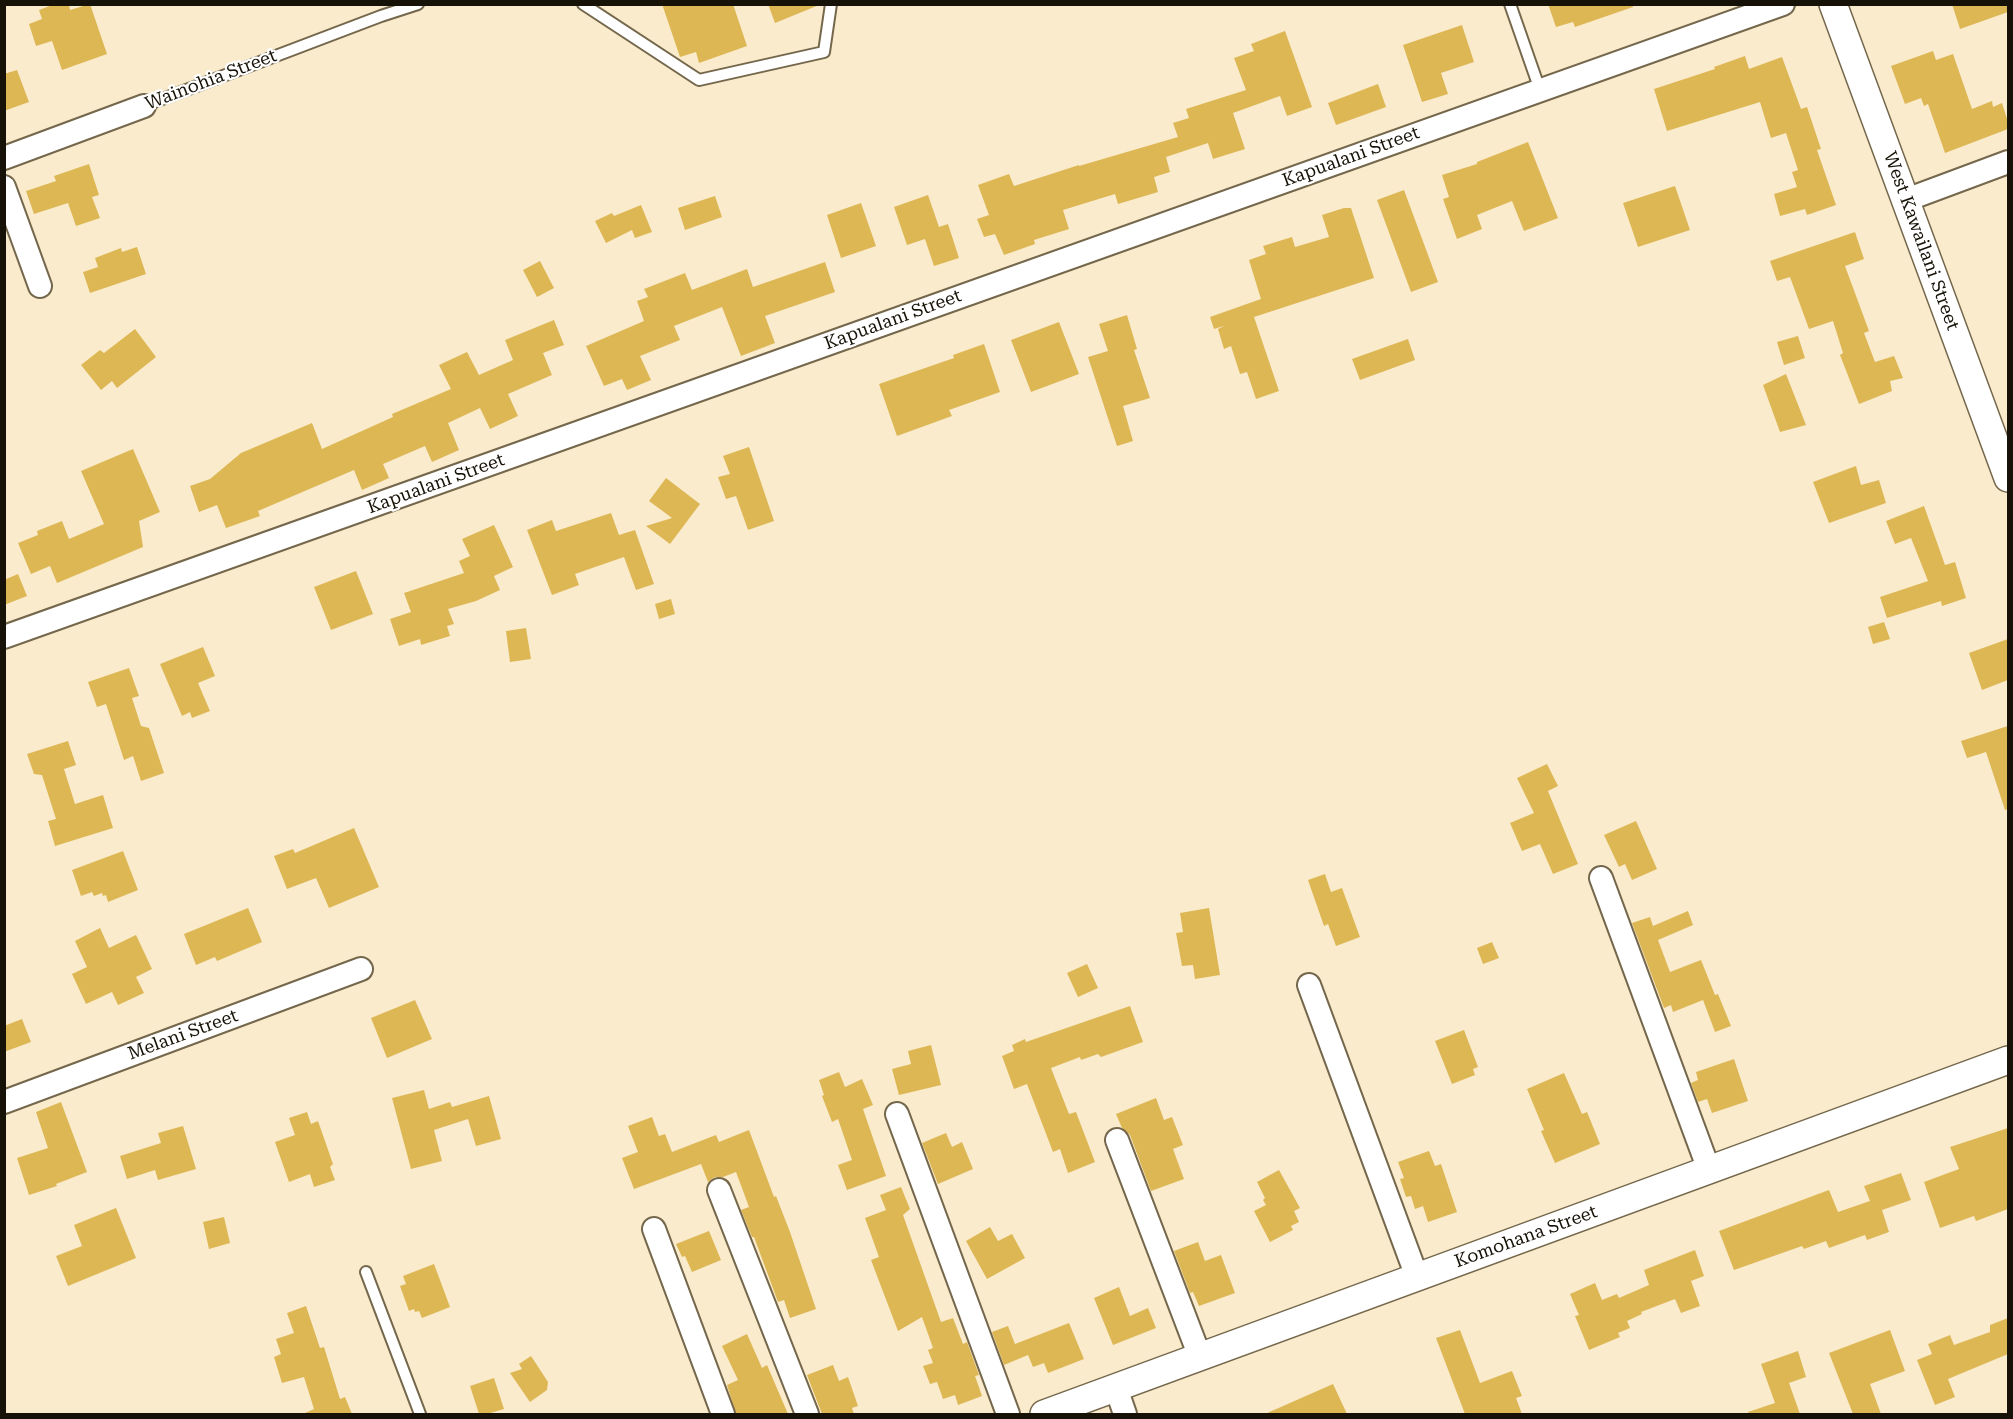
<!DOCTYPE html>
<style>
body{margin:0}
#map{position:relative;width:2013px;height:1419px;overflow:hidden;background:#f9ebcc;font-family:"Roboto Serif",serif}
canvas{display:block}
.frame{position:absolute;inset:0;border:6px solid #171207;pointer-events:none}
</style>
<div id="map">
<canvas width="2013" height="1419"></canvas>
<div class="frame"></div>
</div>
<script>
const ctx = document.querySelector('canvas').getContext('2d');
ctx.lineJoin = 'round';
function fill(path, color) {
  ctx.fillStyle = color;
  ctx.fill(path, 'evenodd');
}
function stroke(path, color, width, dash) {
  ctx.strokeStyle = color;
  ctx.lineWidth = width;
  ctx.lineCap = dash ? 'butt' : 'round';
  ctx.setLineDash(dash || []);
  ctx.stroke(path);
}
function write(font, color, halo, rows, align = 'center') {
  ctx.font = font + ' "Roboto Serif",serif';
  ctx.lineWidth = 4.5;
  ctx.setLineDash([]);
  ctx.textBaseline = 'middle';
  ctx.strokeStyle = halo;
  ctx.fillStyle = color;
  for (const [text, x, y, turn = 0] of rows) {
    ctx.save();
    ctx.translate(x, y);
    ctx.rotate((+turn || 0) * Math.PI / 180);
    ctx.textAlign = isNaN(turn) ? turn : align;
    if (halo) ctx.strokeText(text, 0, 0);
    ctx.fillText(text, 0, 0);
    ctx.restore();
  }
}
fill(new Path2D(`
 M55,4H69L70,10L90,4L107,54L62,70L52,41L36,46L29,24L42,19L39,10Z
 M662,4H733L747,46L699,63L696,52L680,57Z
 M768,4H819V5L775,23Z
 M1548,4H1633V7L1575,27L1573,22L1556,27Z
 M1952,4H2008V12L1960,29Z
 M1462,25L1474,62L1441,73L1448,94L1422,102L1403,45Z
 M1285,31L1312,107L1287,116L1280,96L1233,113L1245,149L1213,159L1208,143L1166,157L1170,172L1154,177L1158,192L1118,204L1115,194L1063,210L1069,229L1034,240L1035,244L1004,255L995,234L984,237L977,219L989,215L978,185L1009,174L1014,186L1079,165V166L1178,137L1173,123L1189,118L1186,109L1246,90L1234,58L1254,51L1251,44Z
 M1933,51L1936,60L1953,54L1972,109L1992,101L1993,107L2002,103L2008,122V129L1945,153L1928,104L1924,106L1921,98L1905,104L1891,66Z
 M1745,56L1749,69L1782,57L1801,109L1807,107L1821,149L1817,150L1836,205L1807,215L1805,209L1780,216L1774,194L1797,187L1792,172L1798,170L1786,133L1771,138L1760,102L1667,131L1654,89L1715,69L1714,67Z
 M17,70L29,102L4,111V74Z
 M1378,84L1386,107L1336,125L1328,103Z
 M1528,142L1558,218L1524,231L1512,201L1477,215L1482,229L1457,239L1443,199L1449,197L1442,175L1477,164V162Z
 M89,164L99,195L92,197L100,218L76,226L68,203L34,214L26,191L56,181L54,176Z
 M1675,186L1690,230L1638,247L1623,203Z
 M1404,190L1438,282L1411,292L1377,200Z
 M928,195L939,227L948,224L959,258L934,266L925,239L907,245L894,207Z
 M715,196L722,217L685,230L678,208Z
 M861,203L876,246L841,258L827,215Z
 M641,205L652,232L635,238L632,230L606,243L595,221L612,213L614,216Z
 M1344,208H1351L1374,278L1254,317L1279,391L1256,399L1247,372L1240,374L1231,346L1224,349L1218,329L1224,326L1214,329L1210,317L1261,299L1249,260L1266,254L1263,246L1292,237L1295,247L1329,237L1322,215Z
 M1855,232L1864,259L1845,266L1869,331L1864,333L1875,362L1894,356L1903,378L1890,381L1892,391L1859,404L1840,355L1843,353L1833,321L1809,329L1790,277L1777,281L1770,261Z
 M137,247L146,274L90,293L83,272L98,267L95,258L121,248L122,252Z
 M540,261L554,288L537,297L523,270Z
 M825,262L835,292L765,316L775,343L741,356L722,307L674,326L680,340L640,356L651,380L627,390L622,379L604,386L586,346L644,321L637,301L648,297L644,289L685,273L692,290L747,269L753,287Z
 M1127,315L1137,349L1134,350L1150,398L1123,406L1133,441L1117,446L1088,357L1108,351L1099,324Z
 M554,320L564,345L543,353L552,375L508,394L518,416L490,429L480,408L448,423L459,450L432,462L425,446L383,464L389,478L362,490L354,470L258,511L260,516L226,528L217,505L199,512L190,486L210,479L241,453L312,423L322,449L393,417L392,414L451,389L439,365L467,352L479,375L513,360L505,340Z
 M1059,322L1079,374L1031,392L1011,340Z
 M135,329L156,357L117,388L112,381L101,390L81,365L100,350L104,353Z
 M1798,336L1805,358L1784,365L1777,342Z
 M1408,339L1415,360L1360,380L1352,359Z
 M984,344L1000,392L949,410L952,416L897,436L879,384L954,358L953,355Z
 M1786,374L1806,425L1780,432L1763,385Z
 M749,447L774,521L748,530L736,496L726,499L718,477L730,474L723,456Z
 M133,449L160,512L139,521L143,547L57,583L50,566L31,574L18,543L38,535L37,531L62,521L69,539L104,524L81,471Z
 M1856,466L1861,485L1879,480L1886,503L1829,523L1813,482Z
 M666,478L700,504L670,544L646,526L672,518L649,501Z
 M1924,506L1945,565L1955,562L1966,598L1942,606L1941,601L1887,618L1880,597L1928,581L1911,538L1895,544L1886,521Z
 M611,513L619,535L635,530L654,584L636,590L624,557L575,574L579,585L552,595L527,530L552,520L556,531Z
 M494,525L513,567L494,576L500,590L476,601L448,609L454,624L447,626L450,636L421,645L420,639L399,646L390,619L411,612L404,593L464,573L459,561L470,556L462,539Z
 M356,571L373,614L331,630L314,587Z
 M18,574L27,596L4,605V580Z
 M671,599L675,614L659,619L655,604Z
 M1884,622L1890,639L1873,644L1868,627Z
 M526,628L531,659L510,662L506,631Z
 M2008,639V680L1982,690L1969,653Z
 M203,647L215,676L198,683L210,711L192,718L190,712L182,716L160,664Z
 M129,668L139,696L132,698L141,726L149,728L164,773L141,781L133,756L124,760L106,704L97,707L88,682Z
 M2008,726V809L2005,810L1986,752L1967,758L1961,741Z
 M68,741L76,765L64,769L75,804L103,795L113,828L55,846L48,821L56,819L42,775L34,774L27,754Z
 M1547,764L1558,786L1548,791L1578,864L1553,874L1540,844L1522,851L1510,823L1534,813L1517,778Z
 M1636,821L1657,869L1632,880L1625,864L1619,867L1604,835Z
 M354,828L379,887L329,908L316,878L287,889L274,856L293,849L295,853Z
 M123,851L138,890L108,902L106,895L103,896L102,893L94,896L92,892L81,896L72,870Z
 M1325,874L1331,892L1342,888L1360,937L1336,946L1328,924L1324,926L1308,880Z
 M248,908L262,942L217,961L215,957L196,965L184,934Z
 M1209,908L1220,975L1195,979L1193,965L1182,966L1176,933L1183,932L1180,913Z
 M1688,911L1693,925L1658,940L1670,972L1701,960L1715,995L1718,994L1731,1026L1715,1032L1703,1000L1673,1012L1671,1005L1664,1008L1632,923L1650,917L1653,926Z
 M100,928L109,948L136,935L152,969L136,977L144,993L118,1005L112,992L86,1004L72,974L87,967L75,941Z
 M1492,942L1499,958L1483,964L1477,948Z
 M1087,964L1098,988L1078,997L1067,973Z
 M415,1000L432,1039L387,1058L371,1018Z
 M1130,1006L1143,1042L1101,1057L1098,1054L1081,1060L1080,1057L1051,1068L1069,1114L1076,1112L1095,1162L1068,1173L1060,1149L1053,1152L1027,1084L1014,1089L1002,1056L1014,1051L1012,1045L1025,1039L1026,1042Z
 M22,1019L31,1042L4,1052V1026Z
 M1464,1030L1478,1067L1473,1069L1475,1075L1452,1084L1435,1041Z
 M931,1045L941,1085L899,1095L892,1069L911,1064L908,1051Z
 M1734,1059L1748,1101L1712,1113L1707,1099L1698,1102L1691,1083L1698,1080L1696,1072Z
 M839,1072L845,1087L862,1079L873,1105L863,1109L886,1176L847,1190L838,1165L852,1160L838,1119L832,1122L822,1096L824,1095L819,1080Z
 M1564,1073L1582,1114L1587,1112L1600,1144L1555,1163L1541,1131L1544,1130L1527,1089Z
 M424,1090L429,1109L450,1102L452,1107L489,1096L501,1139L476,1146L468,1119L434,1130L442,1161L411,1169L392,1098Z
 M1156,1098L1164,1120L1172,1117L1183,1145L1173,1149L1184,1179L1151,1191L1130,1135L1122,1128L1116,1114Z
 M61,1102L87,1172L56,1184L57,1186L29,1195L17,1158L48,1148L36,1112Z
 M307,1112L311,1124L318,1121L333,1164L330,1167L335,1180L314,1187L310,1174L289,1182L275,1142L295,1135L289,1118Z
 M652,1117L659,1136L665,1134L672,1152L716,1135L719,1142L749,1130L774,1197L776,1196L790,1232L816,1309L790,1318L784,1300L778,1302L754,1237H752L741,1210L749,1207L736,1172L723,1177H715L708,1182L701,1164L634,1189L622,1158L638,1152L628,1126Z
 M183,1126L196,1169L158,1180L155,1170L127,1179L120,1156L161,1143L158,1133Z
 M2008,1128V1209L1976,1221L1974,1216L1940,1228L1924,1182L1959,1169L1950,1147Z
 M946,1133L952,1147L962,1142L973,1169L938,1184L922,1143Z
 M1429,1151L1435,1166L1441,1164L1457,1212L1428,1222L1423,1206L1415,1209L1411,1196L1406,1197L1400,1179L1404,1178L1398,1162Z
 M1279,1170L1300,1208L1294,1211L1299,1222L1291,1226L1293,1230L1270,1242L1254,1211L1266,1205L1263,1200L1265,1198L1257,1182Z
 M1901,1173L1911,1200L1882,1210L1889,1232L1867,1240L1865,1235L1829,1248L1826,1241L1804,1249L1802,1246L1734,1270L1719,1231L1829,1190L1838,1212L1870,1201L1864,1186Z
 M901,1187L910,1209L903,1215L941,1322L953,1318L963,1344L967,1342L979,1375L975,1376L982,1396L958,1405L955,1395L943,1399L937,1382L930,1384L923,1366L933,1363L928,1350L933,1348L922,1317L898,1331L871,1260L879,1257L865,1218L886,1210L880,1195Z
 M116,1208L136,1258L68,1286L56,1256L82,1246L74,1225Z
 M224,1217L230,1243L209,1249L203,1222Z
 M990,1227L998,1241L1012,1234L1025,1258L987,1279L966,1241Z
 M709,1231L721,1260L692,1272L685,1256L682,1257L676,1244Z
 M1198,1242L1205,1261L1221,1255L1235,1293L1199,1306L1193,1292L1190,1293L1174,1251Z
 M1695,1250L1704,1276L1691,1281L1700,1306L1681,1313L1675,1299L1641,1312L1642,1314L1627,1321L1630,1328L1618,1333L1620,1337L1589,1350L1575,1316L1579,1315L1570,1294L1595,1283L1602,1300L1617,1294L1619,1298L1649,1285L1644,1270Z
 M434,1264L450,1307L422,1318L419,1311L415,1312L414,1309L409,1311L400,1286L406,1284L403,1276Z
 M1119,1287L1130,1316L1148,1308L1156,1328L1113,1345L1094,1298Z
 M306,1306L320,1348L324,1347L340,1399L345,1397L352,1414H303L314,1409L304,1377L282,1383L274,1357L281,1354L276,1339L294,1333L287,1313Z
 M2008,1318V1354L1948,1379L1955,1397L1935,1405L1917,1360L1932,1354L1928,1344L1950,1335L1954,1345L1990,1332V1325Z
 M1069,1323L1084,1359L1048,1373L1044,1363L1033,1367L1028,1355L1004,1365L992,1332L1008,1326L1015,1344Z
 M1460,1330L1480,1383L1512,1371L1522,1396L1516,1398L1522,1414H1465L1436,1338Z
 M1890,1330L1905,1371L1870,1384L1881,1414H1853L1829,1353Z
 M747,1334L762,1368L767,1365L788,1414H736L727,1385L738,1380L722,1346Z
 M1798,1351L1806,1377L1789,1383L1800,1414H1749L1748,1412L1775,1403L1761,1364Z
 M531,1356L548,1382L547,1390L530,1402L510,1373L522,1369L519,1364Z
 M833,1365L839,1381L848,1377L858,1406L852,1408L854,1414H822L807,1375Z
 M494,1378L504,1409L487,1414H479L470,1386Z
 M1333,1384L1347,1414H1265Z`), '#deb755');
const service = new Path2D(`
 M583,4L699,80L824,52L831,4
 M1510,4L1540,90
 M144,106L381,16L418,4
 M366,1272L420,1414`);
const minor = new Path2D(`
 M4,158L144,106
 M4,187L40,286
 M1906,200L2008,162
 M4,637L1783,4
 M1601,878L1709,1170
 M1309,985L1417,1277
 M4,1102L361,969
 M897,1114L1008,1414
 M1117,1140L1200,1357
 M719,1190L807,1414
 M654,1229L723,1414
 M1116,1388L1125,1414`);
const tertiary = new Path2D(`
 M1833,4L2008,478
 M1044,1414L2008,1060`);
stroke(service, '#74674b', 14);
stroke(minor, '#74674b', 26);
stroke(tertiary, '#74674b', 30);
stroke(service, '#fff', 10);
stroke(minor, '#fff', 22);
stroke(tertiary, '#fff', 27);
write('18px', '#171207', '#fff', [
 ["Wainohia Street",211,80,-21],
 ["Kapualani Street",1351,157,-20],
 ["West Kawailani Street",1921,241,70],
 ["Kapualani Street",893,320,-20],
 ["Kapualani Street",436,484,-20],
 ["Melani Street",183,1035,-20],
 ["Komohana Street",1526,1237,-20]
]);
</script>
